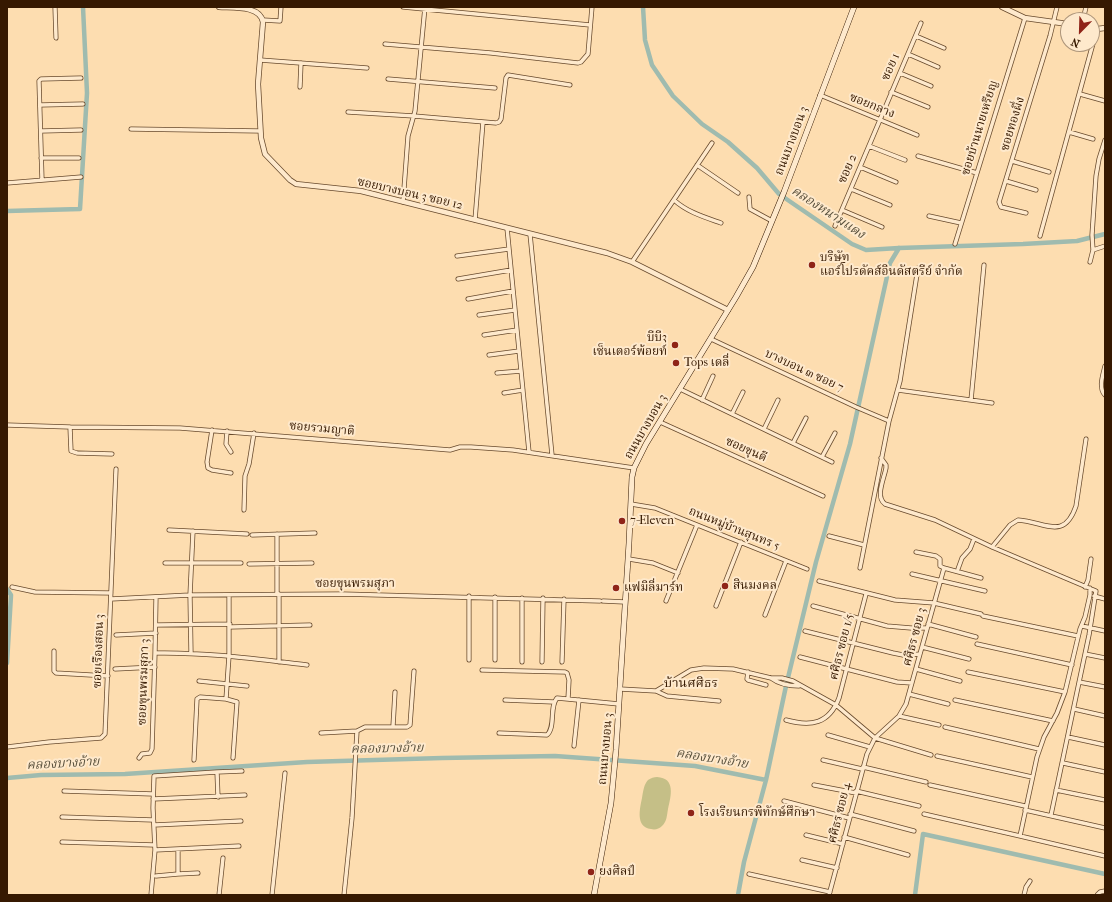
<!DOCTYPE html>
<meta charset="utf-8">
<style>
body{margin:0}
#map{position:relative;width:1112px;height:902px;overflow:hidden;background:#fdddb0;font-family:"IM FELL French Canon",serif}
canvas{display:block}
.frame{position:absolute;inset:0;border:8px solid #361901;pointer-events:none}
.north{position:absolute;left:1060px;top:12px;width:40px;height:40px;box-sizing:border-box;background:#fee9cc;border:1px solid #ae967b;border-radius:50%;rotate:203deg;font-size:11px;font-weight:700;line-height:16px;text-align:center;color:#361901}
.north::after{content:'';display:block;margin:auto;width:14px;height:18px;background:#8f2418;clip-path:polygon(50% 0,100% 100%,50% 72%,0 100%)}
</style>
<div id="map">
<canvas width="1112" height="902"></canvas>
<div class="frame"></div>
<div class="north">N</div>
</div>
<script>
const ctx = document.querySelector('canvas').getContext('2d');
ctx.lineJoin = 'round';
function fill(path, color) {
  ctx.fillStyle = color;
  ctx.fill(path, 'evenodd');
}
function stroke(path, color, width, dash) {
  ctx.strokeStyle = color;
  ctx.lineWidth = width;
  ctx.lineCap = dash ? 'butt' : 'round';
  ctx.setLineDash(dash || []);
  ctx.stroke(path);
}
function write(font, color, halo, rows, align = 'center') {
  ctx.font = font + ' "IM FELL French Canon","Noto Serif Thai",serif';
  ctx.lineWidth = 4;
  ctx.setLineDash([]);
  ctx.textBaseline = 'middle';
  ctx.strokeStyle = halo;
  ctx.fillStyle = color;
  for (const [text, x, y, turn = 0] of rows) {
    ctx.save();
    ctx.translate(x, y);
    ctx.rotate((+turn || 0) * Math.PI / 180);
    ctx.textAlign = isNaN(turn) ? turn : align;
    if (halo) ctx.strokeText(text, 0, 0);
    ctx.fillText(text, 0, 0);
    ctx.restore();
  }
}
fill(new Path2D(`
 M657,777C676,778 671,796 668,809C667,814 667,822 662,826C659,829 655,830 651,829C635,827 640,808 642,798C643,792 644,784 648,780C651,778 654,777 657,777Z`), '#c5bf87');
stroke(new Path2D(`
 M643,7L645,40L652,65L673,96L702,124L728,142L757,168L779,194L852,244L866,250L899,248L1023,244L1077,241L1105,234
 M7,211L80,209L87,93L83,7
 M7,589L11,595L7,663
 M7,778L41,775L125,774L307,762L442,758L555,756L695,766L766,780
 M738,895L744,862L766,780L786,686L816,562L850,444L890,263L899,248
 M915,895L923,834L1105,874`), '#9fbbaf', 4.5);
const minor = new Path2D(`
 M55,7L56,38
 M403,7L590,25
 M263,20L280,21L281,7
 M1083,20L1086,7
 M916,36L944,48
 M385,44L491,53L578,63L581,62L588,54L592,7
 M908,54L938,67
 M260,60L367,68
 M900,73L931,86
 M388,79L495,88
 M300,87L301,63
 M891,92L928,107
 M1080,94L1105,101
 M820,95L917,135
 M40,105L83,104
 M348,112L414,116L496,123L499,122L501,119L506,78L508,75L570,85
 M131,129L260,131
 M41,131L81,130
 M1069,132L1093,139
 M869,146L905,160
 M918,156L977,173
 M41,158H79
 M1012,161L1049,172
 M697,165L738,193
 M860,167L896,182
 M42,180L39,81L41,79L81,78
 M1006,181L1036,190
 M7,183L81,177
 M851,189L890,205
 M749,197L750,209L772,221
 M674,200C687,212 704,217 721,223
 M403,202L408,136L415,111L425,7
 M842,210L882,227
 M1026,213L1001,207L999,202L1050,36L1057,7
 M929,216L961,223
 M475,220L483,122
 M835,226L921,23
 M507,228L529,452
 M530,234L552,455
 M1040,236L1097,29
 M955,244L1025,18
 M1093,250L1105,246
 M457,256L509,249
 M632,262L712,143
 M1090,262L1093,250L1092,235L1096,176L1099,159L1105,140
 M458,279L511,270
 M468,299L513,291
 M479,315L515,310
 M484,335L517,330
 M711,339L856,407L889,421
 M489,355L519,351
 M1105,366C1103,375 1098,388 1105,395
 M497,373L521,371
 M680,389L832,462
 M898,390L992,403
 M504,393L523,390
 M702,400L713,376
 M971,400L984,265
 M732,414L743,392
 M660,422L823,496
 M7,425L70,427L180,428L450,450L460,447H471L513,450L634,468
 M70,427L71,451L77,453L112,454
 M764,429L778,400
 M212,430L207,462L208,468L212,470L231,473
 M227,431L226,444L231,452
 M793,443L806,418
 M822,457L835,433
 M881,458L886,465V468C884,479 875,497 885,504L935,520L992,547L1096,591L1089,635L1051,815
 M631,504L655,508L807,569
 M244,510L245,476L249,464L254,433
 M169,530L247,534
 M252,535L315,533
 M829,536L864,545
 M992,547L1010,525L1018,520C1046,522 1064,541 1076,506L1086,439
 M916,552L936,556L940,559V566L944,568
 M629,559L653,563L678,573
 M165,563H241
 M249,564L312,563
 M860,568L889,421L900,381L918,268
 M958,569L962,558L970,549L974,539
 M912,574L985,591
 M819,581L895,600L934,603L981,614
 M12,587L35,592L111,593
 M1085,587L1088,580L1091,559
 M1090,588V595L1085,617L1080,629L1065,692L1057,713L1044,737L1037,757L1020,836L1105,856
 M277,594V534
 M1094,596L1105,599
 M111,599L190,595L342,594L600,601
 M603,601L625,602
 M666,601L697,525
 M716,606L741,542
 M813,606L887,626L911,628H927
 M765,615L786,561
 M983,616L1078,636
 M928,624L976,637
 M156,625L230,624
 M1082,626L1105,631
 M230,627L310,625
 M805,631L893,653L903,655L920,654
 M116,635L156,633
 M977,644L1072,665
 M922,647L969,659
 M54,651V671L56,673L108,676
 M155,653C206,652 256,659 307,665
 M191,653L190,595L193,531
 M1085,654L1105,658
 M800,657L897,682L912,683
 M469,660V596
 M495,660V597
 M279,662V594
 M522,662V598
 M542,662L543,598
 M562,662L564,599
 M115,669L155,667
 M916,669L960,681
 M482,670L565,672L567,673L569,680L568,699
 M748,672L747,679L748,680L766,685
 M968,672L1065,692
 M771,678C779,684 789,686 799,686
 M199,681L247,686
 M1079,682L1105,687
 M620,689L656,691L667,696L719,701
 M656,691L691,670L704,668L733,669L771,678H782L793,681L836,705L875,738L931,755
 M909,694L948,704
 M226,699L229,656V596
 M505,700L554,702
 M955,700L1053,721
 M1074,709L1105,716
 M899,716L939,725
 M786,720C811,727 829,724 839,698L866,594
 M393,726L395,692
 M945,727L1039,749
 M321,733L357,731
 M499,733L547,735C556,727 549,707 557,698L619,704
 M828,735L870,747
 M1068,737L1105,745
 M574,746L579,700
 M7,747L49,742L101,738L105,734L116,469
 M937,756L1032,777
 M139,758L142,754L150,753L152,749L155,653L156,597
 M194,760L197,699L200,697L226,699L237,702L233,758
 M823,760L862,769
 M1063,763L1105,772
 M863,767L926,782
 M217,772L242,771
 M814,785L856,793
 M930,785L1025,806
 M1056,790L1105,800
 M64,791L153,794
 M856,791L919,806
 M153,799L245,795
 M784,801L849,818
 M1025,810L1105,828
 M850,814L914,831
 M924,814L1020,836
 M62,817L153,820
 M154,825L241,821
 M806,835L843,844
 M844,837L908,855
 M62,842L154,845
 M178,849V874L198,873
 M155,850L239,846
 M802,860L837,868
 M749,874L830,892
 M156,876L178,874
 M151,895L155,850L153,808L154,776L217,772L218,797
 M219,895L223,858
 M272,895L285,773
 M344,895L352,818L357,731L365,727H407L410,725L414,671
 M829,895L867,754L875,738L899,716L906,704L944,568L981,578
 M1024,895L1026,887L1030,881
 M1097,895L1100,892L1105,891`);
const tertiary = new Path2D(`
 M219,7C232,8 260,5 263,22L258,84L261,138L265,154L290,180L296,184L361,191L607,253L632,262L728,310
 M1002,7L1025,18L1068,24
 M1092,28L1097,29L1105,28`);
const secondary = new Path2D(`
 M594,895L611,803L616,750L629,543L632,477L634,468L646,444L736,297L753,267L784,192L854,7`);
stroke(minor, '#684a2d', 5);
stroke(tertiary, '#684a2d', 6);
stroke(secondary, '#361901', 6);
stroke(minor, '#fee9cc', 3.5);
stroke(tertiary, '#fee9cc', 4.5);
stroke(secondary, '#fee9cc', 5);
for (const [x, y, r, color] of [
 [812,265,4,"#8f2418"],
 [675,345,4,"#8f2418"],
 [676,363,4,"#8f2418"],
 [622,521,4,"#8f2418"],
 [725,586,4,"#8f2418"],
 [616,588,4,"#8f2418"],
 [691,813,4,"#8f2418"],
 [591,872,4,"#8f2418"]
]) {
  const dot = new Path2D();
  dot.arc(x, y, r, 0, 2 * Math.PI);
  ctx.fillStyle = color;
  ctx.fill(dot);
  stroke(dot, '#fee9cc', 1.5);
}
write('12px', '#361901', '#fee9cc', [
 ["ซอย 1",891,67,-66],
 ["ซอยกลาง",872,106,22],
 ["ซอยทองผึ่ง",1013,124,-73],
 ["ซอยบ้านนายเหรียญ",980,128,-73],
 ["ถนนบางบอน 3",792,141,-69],
 ["ซอย 2",848,169,-67],
 ["ซอยบางบอน 3 ซอย 12",410,194,13],
 ["บางบอน ๓ ซอย 7",804,371,25],
 ["ถนนบางบอน 3",646,427,-60],
 ["ซอยรวมญาติ",322,429,5],
 ["ซอยขุนดี",746,450,24],
 ["ถนนหมู่บ้านสุนทร 5",734,529,22],
 ["ซอยขุนพรมสุภา",355,584],
 ["ศศิธร ซอย 3",915,637,-75],
 ["ศศิธร ซอย 1/5",842,647,-76],
 ["ซอยเรืองสอน 3",99,651,-88],
 ["ซอยขุนพรมสุภา 3",144,682,-88],
 ["ถนนบางบอน 3",606,749,-85],
 ["ศศิธร ซอย 4",840,813,-76]
]);
write('12px', '#361901', '#fee9cc', [
 ["บริษัท",820,258],
 ["แอร์โปรดัคส์อินดัสตรีย์ จำกัด",820,272],
 ["บีบี3",667,338,"right"],
 ["เซ็นเตอร์พ้อยท์",667,352,"right"],
 ["Tops เดลี่",684,363],
 ["7-Eleven",630,521],
 ["สินมงคล",733,586],
 ["แฟมิลี่มาร์ท",624,588],
 ["โรงเรียนกรพิทักษ์ศึกษา",699,813],
 ["ยงศิลป์",599,872]
], 'left');
write('italic 13px', '#5b523e', '#fee9cc', [
 ["คลองหนามแดง",828,213,33],
 ["คลองบางอ้าย",387,749,-1],
 ["คลองบางอ้าย",712,759,9],
 ["คลองบางอ้าย",63,764,-3]
]);
write('13px', '#361901', '#fee9cc', [
 ["บ้านศศิธร",691,684]
]);
</script>
